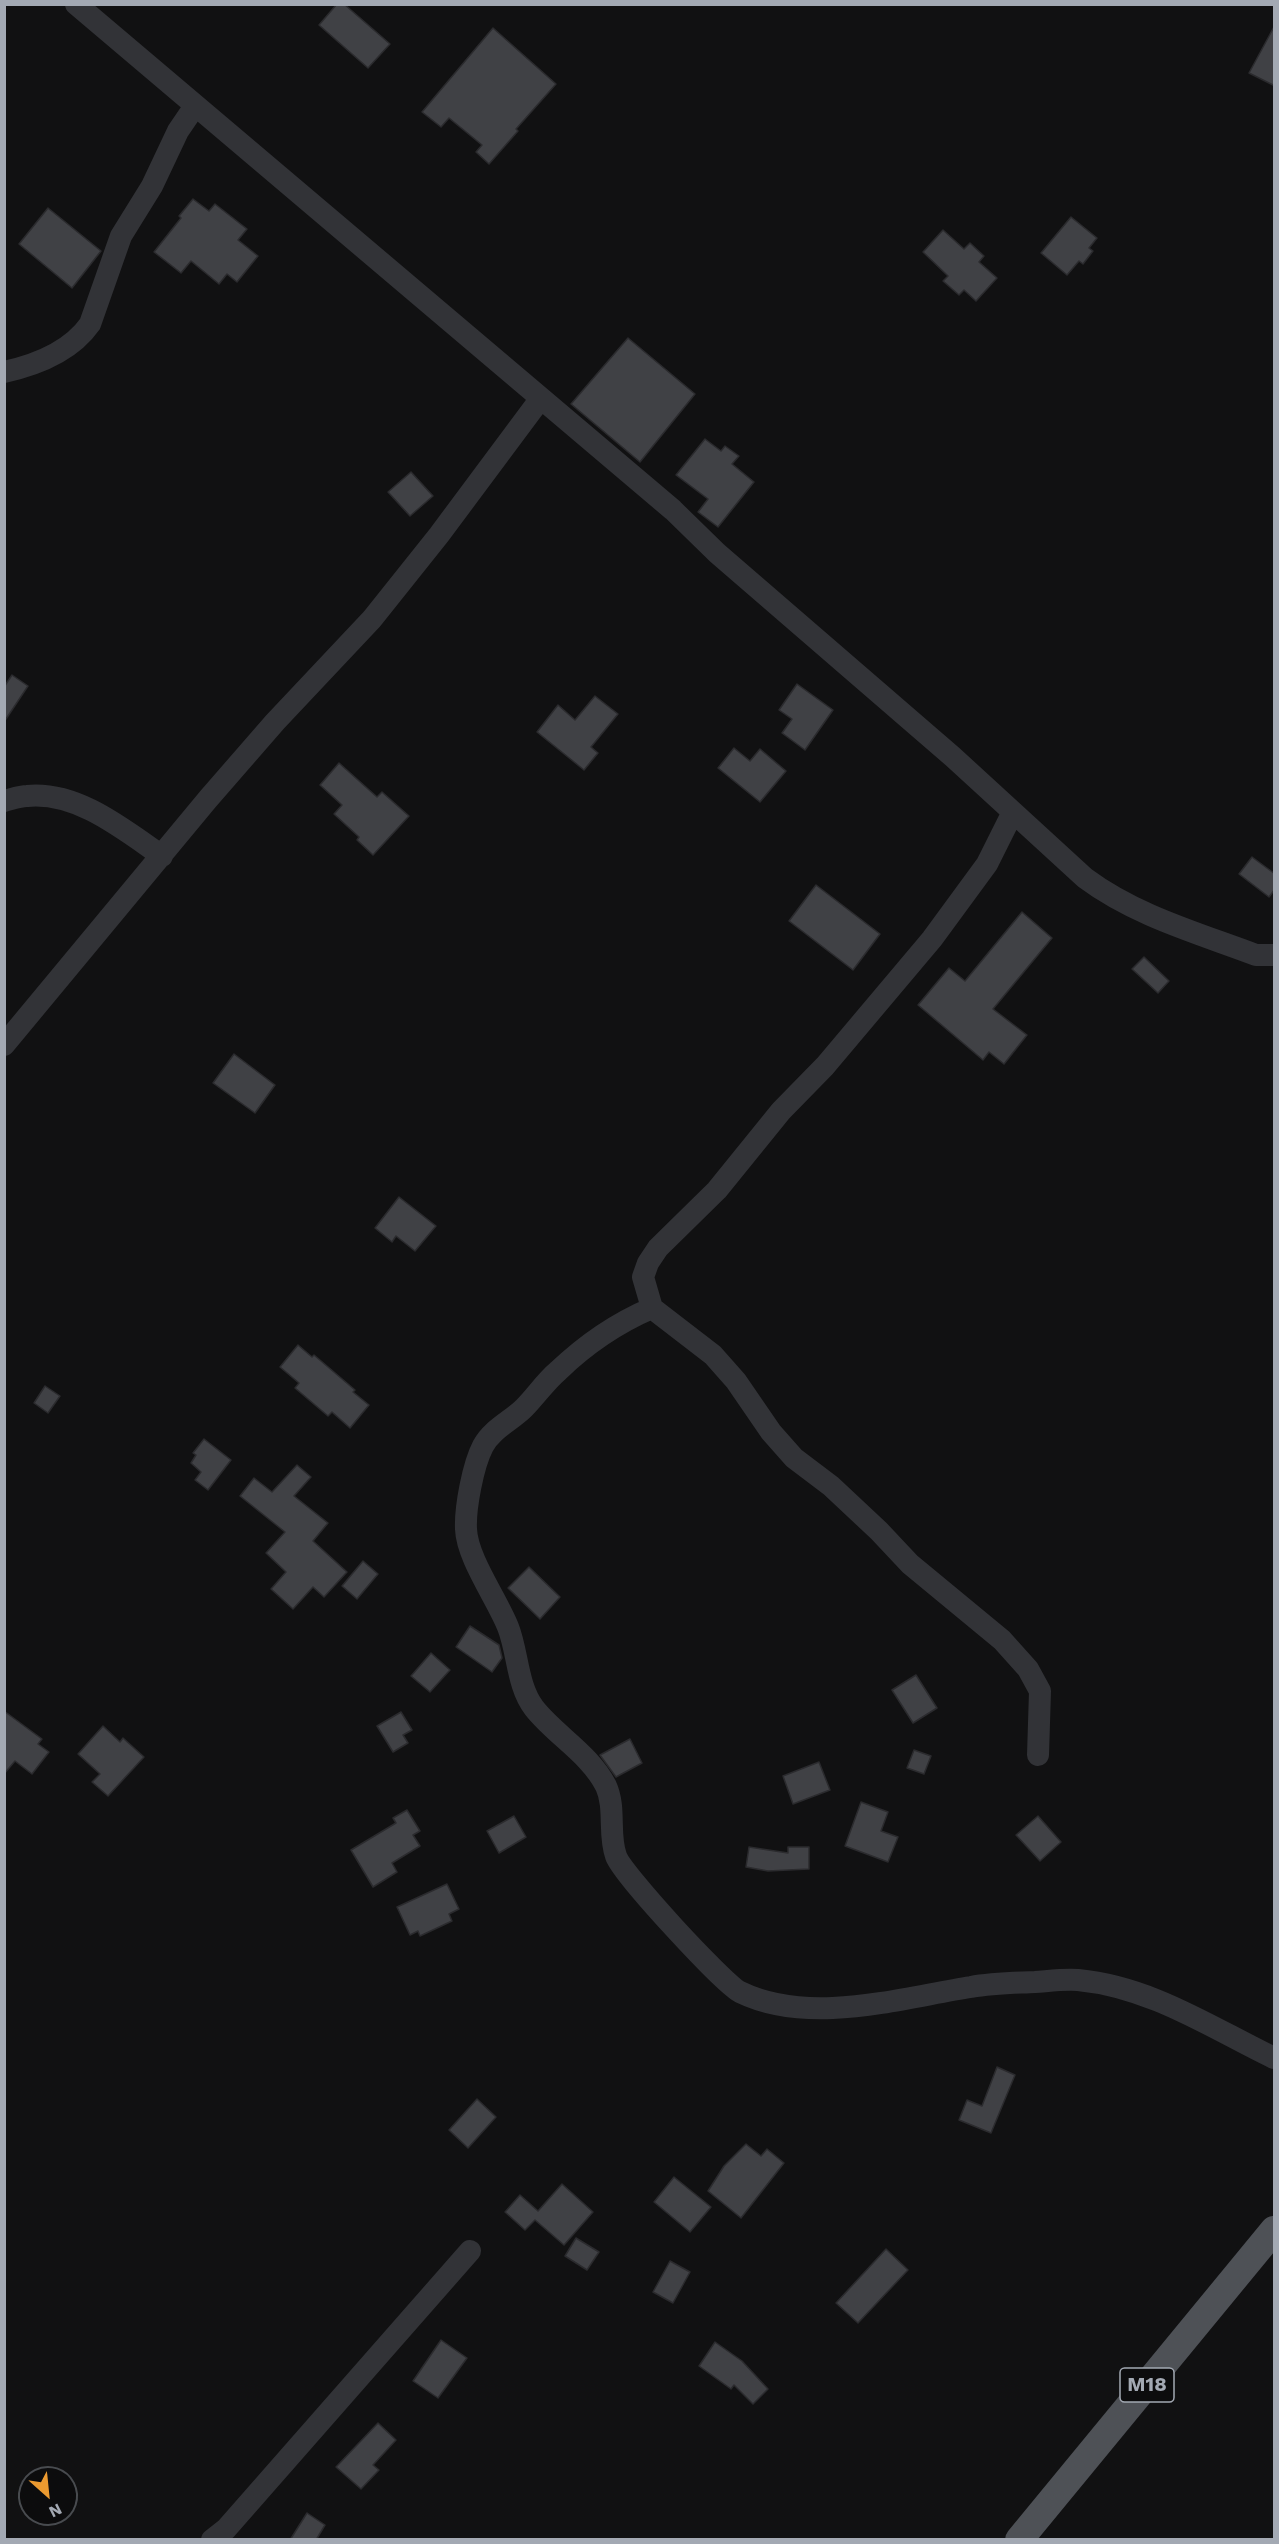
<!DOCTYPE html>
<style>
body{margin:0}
#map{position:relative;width:1279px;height:2544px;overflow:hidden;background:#111112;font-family:"Work Sans",sans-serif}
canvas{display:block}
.frame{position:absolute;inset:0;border:6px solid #a3a9b3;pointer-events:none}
.north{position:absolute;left:18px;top:2466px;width:60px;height:60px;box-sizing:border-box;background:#0c0c0d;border:2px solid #484b4f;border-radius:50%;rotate:153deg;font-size:16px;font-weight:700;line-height:24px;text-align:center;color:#a3a9b3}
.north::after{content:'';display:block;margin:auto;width:21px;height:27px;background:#eb9a30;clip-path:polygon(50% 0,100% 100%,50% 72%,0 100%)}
</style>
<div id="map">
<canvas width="1279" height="2544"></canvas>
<div class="frame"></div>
<div class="north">N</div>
</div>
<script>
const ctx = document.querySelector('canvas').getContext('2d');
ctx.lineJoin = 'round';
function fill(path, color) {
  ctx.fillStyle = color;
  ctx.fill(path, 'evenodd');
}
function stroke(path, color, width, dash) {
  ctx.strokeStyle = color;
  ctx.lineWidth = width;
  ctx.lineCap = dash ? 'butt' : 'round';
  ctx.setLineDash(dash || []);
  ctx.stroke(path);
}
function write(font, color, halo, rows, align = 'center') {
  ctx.font = font + ' "Work Sans",sans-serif';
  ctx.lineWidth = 6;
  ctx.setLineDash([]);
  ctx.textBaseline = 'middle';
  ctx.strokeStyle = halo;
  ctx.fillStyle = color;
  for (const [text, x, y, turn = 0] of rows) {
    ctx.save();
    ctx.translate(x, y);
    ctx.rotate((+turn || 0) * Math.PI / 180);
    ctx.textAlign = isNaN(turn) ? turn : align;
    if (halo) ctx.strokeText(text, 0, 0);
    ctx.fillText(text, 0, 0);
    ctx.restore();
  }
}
const building = new Path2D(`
 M337,4H344L390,44L368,68L319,25Z
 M1275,25V86L1249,73Z
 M493,28L556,84L516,129L518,131L489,164L476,152L482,145L449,118L441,127L422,112Z
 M193,199L209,211L215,204L247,229L238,240L258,256L237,282L227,274L219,284L191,261L181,273L154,252L181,218L179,216Z
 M48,208L101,251L72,288L19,244Z
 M1071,217L1097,238L1089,248L1093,251L1083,264L1079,261L1067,275L1041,253Z
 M943,230L964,249L970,243L984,256L979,262L997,278L976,301L964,290L959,295L943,281L948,276L923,252Z
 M628,338L695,394L640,462L571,404Z
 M705,439L721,451L725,446L739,456L732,464L754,482L718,527L698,512L708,499L676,475Z
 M411,472L433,496L410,516L388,492Z
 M12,675L28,686L4,722V687Z
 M797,684L833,710L805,750L782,733L792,719L779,710Z
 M595,696L618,714L591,747L598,753L584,770L537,732L558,705L575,720Z
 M734,748L750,761L760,749L786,771L760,802L718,768Z
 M339,763L377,797L382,792L409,816L373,855L357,840L359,837L334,814L342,805L320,785Z
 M1252,857L1275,874V889L1269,897L1239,874Z
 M816,885L880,934L853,970L789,921Z
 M1022,912L1052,938L993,1009L1027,1035L1004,1064L989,1052L983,1060L918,1005L949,968L965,981Z
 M1144,957L1169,981L1158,993L1132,969Z
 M234,1054L275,1085L255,1113L213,1083Z
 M399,1197L436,1226L415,1251L396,1236L392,1242L375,1228Z
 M298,1345L312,1357L314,1355L355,1390L353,1392L369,1405L350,1428L332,1412L328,1416L295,1388L299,1383L280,1367Z
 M45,1386L60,1396L48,1413L34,1403Z
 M204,1439L231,1460L208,1490L195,1480L201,1472L191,1463L196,1455L193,1453Z
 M297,1465L311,1477L294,1496L328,1523L313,1541L347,1572L324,1597L313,1587L293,1609L271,1589L286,1572L266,1553L285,1532L240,1496L254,1478L272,1492Z
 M363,1561L378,1574L357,1599L342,1586Z
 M529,1567L560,1597L540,1619L508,1588Z
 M470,1626L499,1645L502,1658L492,1672L456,1647Z
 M431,1653L450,1670L430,1692L411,1676Z
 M916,1675L937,1708L913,1723L892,1690Z
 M4,1711L42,1739L38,1744L49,1752L32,1774L15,1761L4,1774Z
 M401,1712L412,1730L403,1735L408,1743L393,1752L377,1726Z
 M103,1726L120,1742L123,1738L144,1757L108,1796L92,1782L100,1774L78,1754Z
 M630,1739L642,1763L616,1777L600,1755Z
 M914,1750L931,1756L924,1774L907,1768Z
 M819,1762L830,1790L793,1804L783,1776Z
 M861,1802L888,1812L881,1831L898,1837L888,1862L845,1846Z
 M407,1810L420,1831L413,1835L420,1846L392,1863L397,1872L373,1887L351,1850L396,1823L393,1818Z
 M514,1816L526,1837L499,1853L487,1831Z
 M1038,1816L1061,1842L1040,1861L1016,1835Z
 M749,1847L788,1853V1847H809V1869L768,1871L746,1867Z
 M447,1884L459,1909L449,1914L452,1921L420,1936L418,1931L410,1935L397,1907Z
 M997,2067L1015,2075L991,2133L959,2120L967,2100L982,2106Z
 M477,2099L496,2117L468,2148L449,2130Z
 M746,2144L761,2156L767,2149L784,2163L741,2218L708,2191L724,2166Z
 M674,2177L711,2207L690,2232L654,2202Z
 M562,2184L593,2212L564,2245L535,2220L525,2230L505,2212L520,2195L538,2211Z
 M576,2238L599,2252L587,2270L565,2256Z
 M886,2249L908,2270L858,2323L836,2303Z
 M670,2261L690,2272L673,2303L653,2292Z
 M441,2340L467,2358L438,2398L413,2381Z
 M715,2342L742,2361L768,2389L753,2404L734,2385L731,2389L699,2366Z
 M378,2423L396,2440L373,2465L379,2470L361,2489L336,2467Z
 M307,2513L325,2525L316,2540H290Z`);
fill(building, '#404145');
stroke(building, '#2b2b2e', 1.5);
stroke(new Path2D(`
 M76,4L673,510L717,553L953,757L1085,878C1136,916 1198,933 1256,955H1274
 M4,372C36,365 71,351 90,324L121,236L152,186L178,131L195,106
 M4,801C12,799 20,796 27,796C77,791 123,829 162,856
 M1013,812L987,864L932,939L825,1066L781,1111L717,1190L658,1248L648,1263L643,1277L652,1308L713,1355L736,1381L771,1432L794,1458L831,1486L879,1531L910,1564L1002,1640L1028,1669L1040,1691L1038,1755
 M4,1045L208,799L275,722L372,619L439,535L541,398
 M652,1308C617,1323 585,1345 558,1371C545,1382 536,1396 524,1408C511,1421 492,1429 483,1446C473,1465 465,1508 466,1529C467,1558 497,1599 508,1627C518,1652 517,1686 534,1708C555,1735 590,1754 606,1786C616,1808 608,1834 616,1856C622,1874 723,1983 740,1992C810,2026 900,1998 971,1987C992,1983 1014,1983 1035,1982C1049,1981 1064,1979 1078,1980C1151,1987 1210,2027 1274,2058
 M212,2540L226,2529L470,2251`), '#323337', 22);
stroke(new Path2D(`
 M1019,2540L1274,2230`), '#4e5156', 28);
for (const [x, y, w] of [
 [1147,2385,54]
]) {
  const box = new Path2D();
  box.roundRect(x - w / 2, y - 17, w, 34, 4.5);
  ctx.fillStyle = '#0c0c0d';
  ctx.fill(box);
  stroke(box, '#a3a9b3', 1.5);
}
write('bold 20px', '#a3a9b3', null, [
 ["M18",1147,2385]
]);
</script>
